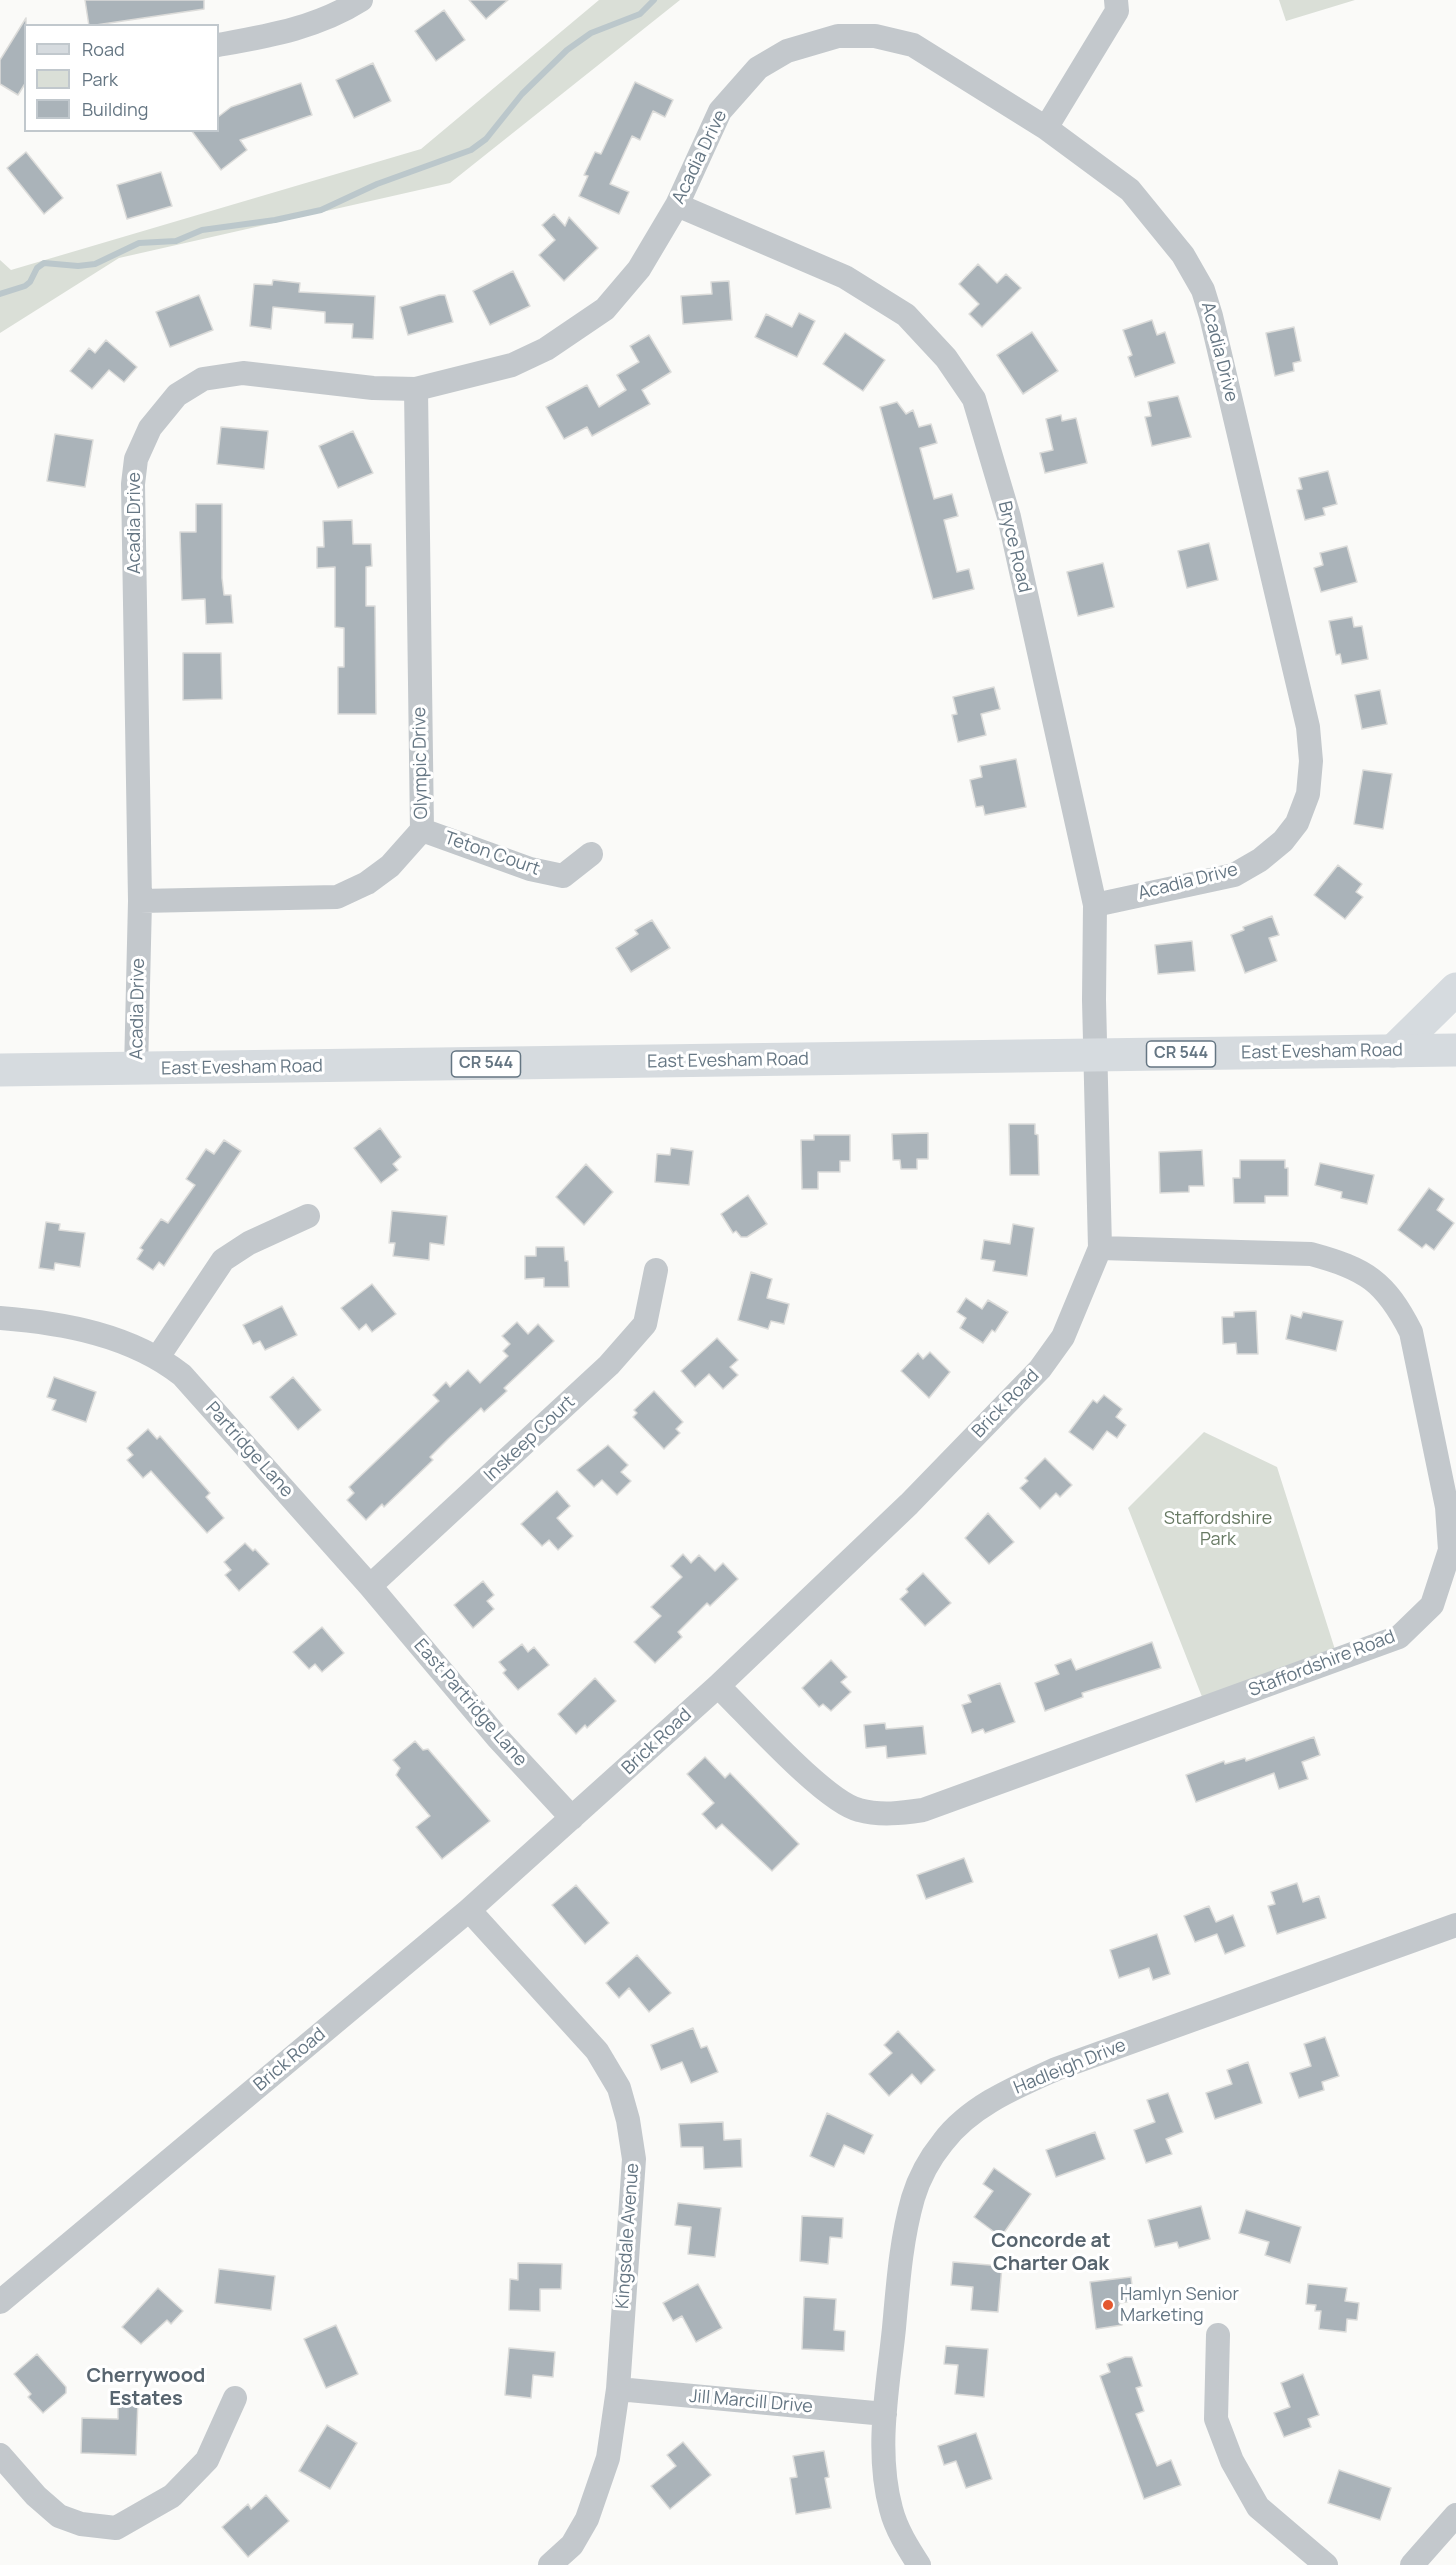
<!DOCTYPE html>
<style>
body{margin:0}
#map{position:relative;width:1456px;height:2565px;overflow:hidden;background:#fafaf8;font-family:Manrope,sans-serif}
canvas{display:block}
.legend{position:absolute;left:24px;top:24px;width:195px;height:108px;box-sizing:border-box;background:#fff;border:2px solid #c1c8cd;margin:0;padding:8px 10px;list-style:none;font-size:18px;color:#657683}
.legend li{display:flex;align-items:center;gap:12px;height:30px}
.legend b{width:30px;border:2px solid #c1c8cd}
</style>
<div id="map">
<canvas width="1456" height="2565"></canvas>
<ul class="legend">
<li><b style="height:8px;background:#d6dbdf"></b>Road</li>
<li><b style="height:16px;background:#dadfd7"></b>Park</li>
<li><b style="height:16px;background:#aab3b9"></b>Building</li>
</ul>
</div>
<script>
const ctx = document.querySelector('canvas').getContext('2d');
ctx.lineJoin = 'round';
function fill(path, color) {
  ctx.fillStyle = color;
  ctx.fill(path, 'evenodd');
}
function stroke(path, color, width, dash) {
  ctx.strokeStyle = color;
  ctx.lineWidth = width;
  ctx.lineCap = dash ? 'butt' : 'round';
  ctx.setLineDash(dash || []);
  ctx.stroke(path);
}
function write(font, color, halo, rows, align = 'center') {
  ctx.font = font + ' Manrope,sans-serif';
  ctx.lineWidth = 6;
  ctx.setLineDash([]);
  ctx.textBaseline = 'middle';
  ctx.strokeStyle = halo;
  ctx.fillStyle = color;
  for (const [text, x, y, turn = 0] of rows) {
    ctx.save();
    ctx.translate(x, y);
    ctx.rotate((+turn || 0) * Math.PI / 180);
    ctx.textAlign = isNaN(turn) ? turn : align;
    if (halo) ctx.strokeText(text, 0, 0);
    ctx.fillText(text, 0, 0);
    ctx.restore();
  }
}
fill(new Path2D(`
 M599,0H680L450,183L119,258L0,333V260L11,270L421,149Z
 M1279,0H1355L1286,21Z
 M1204,1432L1277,1467L1338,1659L1206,1707L1128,1508Z`), '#dadfd7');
stroke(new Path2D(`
 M0,294L25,286L30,282L37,268L44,263L78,266L95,264L139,243L176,241L202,230L275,220L321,210L377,184L471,150L486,139L522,94L567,50L591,33L640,14L654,0`), '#bbc7cb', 6);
const building = new Path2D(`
 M85,0H204V9L89,26Z
 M469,0H508L486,19Z
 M444,10L465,40L436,61L415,31Z
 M26,18V82L18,95L0,84V60Z
 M373,63L391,101L354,118L336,80Z
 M635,82L673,100L665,117L653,111L640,140L632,136L610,184L629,192L619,214L579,196L588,176L584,175L595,152L601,154Z
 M301,83L312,115L240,140L247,150L221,170L191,130H218V117L231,107Z
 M26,152L63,198L44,214L7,168Z
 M161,172L172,206L127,219L117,185Z
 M554,214L565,226L569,217L598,248L564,281L539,255L555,240L542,225Z
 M978,264L997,283L1006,274L1021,288L982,327L969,314L979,304L959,284Z
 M513,271L530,306L490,325L473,291Z
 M273,280L300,283L299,292L375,296L373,339L352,338L353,324L325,323V312L273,307L271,329L250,326L254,284L272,285Z
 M729,281L732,320L683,324L681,296L712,294L711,282Z
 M199,295L213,330L170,347L156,312Z
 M439,295H445L453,322L408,335L400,307Z
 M799,313L815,321L797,357L755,337L766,314L792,327Z
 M1152,320L1157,335L1165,332L1175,363L1135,377L1128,357L1132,355L1123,330Z
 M1294,327L1301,361L1293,363L1294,371L1275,376L1266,333Z
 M1032,332L1058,371L1023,394L997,355Z
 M845,333L885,360L863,391L823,364Z
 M649,335L671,372L642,390L650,404L592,436L587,427L564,439L546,407L587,385L599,407L626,390L617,375L639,362L630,346Z
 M106,340L137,367L124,382L109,370L92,389L70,371L89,348L95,353Z
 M1178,396L1191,437L1152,446L1145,417L1151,416L1148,402Z
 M897,402L906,414L913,410L919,427L931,424L937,443L920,448L934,499L952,494L958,516L944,520L957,572L969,569L974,589L933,599L880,407Z
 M1061,415L1062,421L1076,418L1087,463L1045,473L1040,453L1053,450L1046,419Z
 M221,427L268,431L264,469L217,464Z
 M353,431L373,473L338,488L319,446Z
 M55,434L93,440L85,487L47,481Z
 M1328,471L1337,504L1323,508L1325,515L1305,520L1297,490L1302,489L1299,478Z
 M196,504H222V578L224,595H231L233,623L206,624L205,599L182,600L180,532H196Z
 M352,520L353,544H371L372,566L366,567V606H375L376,714H338V667H344V628L335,627V567L317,568V547H324L323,521Z
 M1209,543L1218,580L1187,588L1178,551Z
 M1347,546L1357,582L1321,592L1314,568L1323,565L1320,553Z
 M1103,563L1114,607L1078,616L1067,572Z
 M1352,617L1354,627L1362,626L1368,659L1342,664L1340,654L1336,655L1329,621Z
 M183,653H221L222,699L183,700Z
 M994,687L1000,709L981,714L986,735L958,742L952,715L957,714L953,697Z
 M1380,690L1387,724L1362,729L1355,695Z
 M1016,759L1026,807L985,815L983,806L976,807L970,780L982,777L980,766Z
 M1363,770L1392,774L1383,829L1354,824Z
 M1338,865L1362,884L1356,892L1363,897L1345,919L1314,895Z
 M1272,916L1279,935L1269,938L1277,961L1245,973L1231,935L1244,930L1243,927Z
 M652,920L670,948L631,972L616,948L638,934L635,930Z
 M1192,941L1195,971L1158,974L1155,945Z
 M1009,1124H1035V1134L1038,1135L1039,1175H1010Z
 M380,1128L401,1157L393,1164L398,1170L381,1183L354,1148Z
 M928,1133V1159H917V1169H901L900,1160H893L892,1134Z
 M814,1135H850V1161H840V1172H818V1189H802L801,1140H814Z
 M224,1140L241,1151L164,1266L159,1262L153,1270L137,1259L143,1250L140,1248L161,1219L168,1223L195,1185L186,1179L206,1149L214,1154Z
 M671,1148L693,1151L689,1185L655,1182L657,1154L670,1155Z
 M1202,1150L1204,1186H1189V1192L1160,1193L1159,1152Z
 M1240,1160H1285V1168H1288V1196H1265V1203H1234L1233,1178H1240Z
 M1320,1163L1374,1175L1367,1204L1341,1198L1342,1192L1315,1185Z
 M586,1164L613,1192L584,1225L556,1197Z
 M1429,1188L1444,1199L1437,1210L1454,1223L1434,1250L1426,1244L1422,1248L1398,1230Z
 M748,1195L767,1224L747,1237H741L736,1231L733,1233L721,1214Z
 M392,1211L447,1216L444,1245L430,1243L429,1260L393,1256L395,1243H389Z
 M46,1222L60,1224L59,1230L85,1233L80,1267L55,1263L54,1270L39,1268Z
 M1013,1224L1034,1228L1027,1276L993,1271L995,1261L981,1259L984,1240L1010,1244Z
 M536,1247H564L565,1261H568L569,1287H544V1278L525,1279V1256H536Z
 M751,1272L772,1279L767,1298L789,1304L784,1324L771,1321L768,1329L738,1320Z
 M372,1284L396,1314L372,1332L366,1324L359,1330L341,1308Z
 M966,1298L982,1309L988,1300L1008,1312L995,1332L992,1330L983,1343L960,1328L966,1318L957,1312Z
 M282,1306L297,1335L265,1350L260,1341L253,1344L243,1325Z
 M1256,1311L1258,1354H1237L1236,1343L1223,1344L1222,1317H1234V1312Z
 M1303,1312L1343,1321L1336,1351L1286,1339L1291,1315L1301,1318Z
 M517,1322L528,1334L538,1324L554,1341L504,1388L507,1391L484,1412L481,1408L448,1439L430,1457L433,1460L384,1507L382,1504L366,1520L347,1500L354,1493L349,1487L439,1401L433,1395L446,1382L450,1387L468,1370L480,1383L508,1356L503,1351L510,1344L502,1336Z
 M717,1338L738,1360L730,1367L738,1375L723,1389L709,1374L695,1387L681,1371Z
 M930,1352L950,1372L929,1398L901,1371L918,1353L923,1359Z
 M54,1377L96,1392L86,1422L52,1410L56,1400L47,1397Z
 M293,1377L321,1410L298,1430L270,1397Z
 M654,1391L683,1422L676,1429L680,1433L664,1449L633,1417L637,1413L634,1410Z
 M1104,1395L1122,1409L1116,1417L1126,1425L1117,1438L1107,1431L1093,1450L1069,1432L1093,1400L1097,1403Z
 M148,1429L157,1439L160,1436L210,1493L206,1497L224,1518L207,1533L151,1471L143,1478L127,1460L133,1455L127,1448Z
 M608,1445L628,1465L621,1472L631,1481L617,1495L602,1480L594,1487L577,1470Z
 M1045,1458L1072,1485L1060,1497L1056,1493L1040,1509L1020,1488L1028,1481L1025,1478Z
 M557,1491L570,1506L557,1518L573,1536L558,1550L549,1540L542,1546L521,1524Z
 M988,1513L1014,1542L989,1564L965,1538Z
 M245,1543L253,1551L255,1549L269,1564L239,1591L225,1575L231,1570L224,1562Z
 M683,1554L691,1563L699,1555L715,1571L723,1563L738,1579L710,1606L707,1603L678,1632L682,1637L655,1663L634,1642L661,1616L651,1607L682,1577L671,1566Z
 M923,1573L951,1603L925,1626L900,1599L908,1592L906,1589Z
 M483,1581L494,1595L487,1601L494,1609L473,1628L454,1605Z
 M322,1627L344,1653L322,1672L315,1664L309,1669L293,1652Z
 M1152,1642L1161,1668L1082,1693L1083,1697L1045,1711L1035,1683L1059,1674L1055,1665L1071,1659L1076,1670Z
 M522,1644L528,1652L534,1647L549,1665L518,1690L503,1673L506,1670L499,1662Z
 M831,1660L847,1677L841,1682L851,1692L831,1711L823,1704L819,1707L802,1688Z
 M595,1678L616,1701L587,1728L585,1725L576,1734L558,1714Z
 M1000,1683L1015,1722L985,1733L983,1729L972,1733L962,1705L971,1702L968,1695Z
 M885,1723L886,1729L923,1726L926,1754L887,1758L886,1746L866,1748L864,1725Z
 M1314,1737L1320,1755L1302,1762L1308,1779L1279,1789L1274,1773L1196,1802L1186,1775L1224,1761L1225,1764L1245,1758L1246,1761Z
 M415,1741L423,1750L428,1749L490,1821L442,1859L416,1827L430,1816L396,1775L400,1768L393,1760Z
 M705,1757L725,1778L730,1773L799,1844L772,1871L722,1824L716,1829L702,1814L714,1803L687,1774Z
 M964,1858L973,1882L926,1899L917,1875Z
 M1297,1883L1303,1902L1319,1896L1326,1918L1277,1934L1268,1906L1275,1904L1271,1892Z
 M576,1885L609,1923L585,1944L552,1905Z
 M1209,1906L1216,1922L1233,1915L1245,1946L1225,1954L1217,1934L1195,1942L1184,1916Z
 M1157,1934L1170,1974L1153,1980L1149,1968L1119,1978L1110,1950Z
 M637,1955L671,1993L649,2012L629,1988L619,1998L606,1983Z
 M693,2028L701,2048L707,2046L718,2072L691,2083L682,2062L661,2070L651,2045Z
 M898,2031L935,2070L921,2084L912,2074L889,2096L869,2074L892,2053L884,2045Z
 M1325,2037L1339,2076L1322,2082L1324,2090L1299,2098L1290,2073L1311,2066L1304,2044Z
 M1248,2062L1262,2103L1215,2119L1206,2093L1232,2084L1227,2070Z
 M1168,2093L1183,2132L1166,2139L1172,2154L1146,2163L1134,2130L1155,2122L1147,2100Z
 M827,2113L873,2135L864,2154L844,2145L834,2167L810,2156Z
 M723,2122L724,2140L741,2139L742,2167L704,2169L703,2147H681L679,2124Z
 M1095,2132L1105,2159L1056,2177L1046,2150Z
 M994,2168L1031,2194L1001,2237L974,2217L993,2191L983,2184Z
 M678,2203L721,2208L715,2257L688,2254L691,2227L675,2225Z
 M1201,2206L1210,2239L1179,2248L1177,2242L1155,2247L1148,2220Z
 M1246,2210L1301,2227L1290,2263L1265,2255L1269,2242L1239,2233Z
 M802,2216L843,2218L842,2238L830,2237L828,2264L800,2261Z
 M953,2262L1002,2266L998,2312L971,2310L973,2287L951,2285Z
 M518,2263L562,2264L561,2289H540V2311L509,2310L510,2279L518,2280Z
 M219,2269L275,2276L271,2310L215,2303Z
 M1131,2277L1134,2301L1119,2303L1122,2325L1096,2329L1090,2282Z
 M698,2284L722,2328L696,2342L682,2316L673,2321L663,2303Z
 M1308,2284L1347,2288L1345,2301L1359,2303L1357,2320L1347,2319L1346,2332L1319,2329L1321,2311H1315L1316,2305L1306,2304Z
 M158,2288L183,2311L171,2324L167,2320L141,2344L122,2327Z
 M804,2297L836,2299L834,2330L845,2331L844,2351L802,2349Z
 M336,2325L358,2374L326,2388L304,2339Z
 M946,2346L988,2349L984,2397L955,2394L958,2365L944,2364Z
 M509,2348L555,2352L553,2377L533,2375L531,2398L505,2395Z
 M37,2354L66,2387V2393L43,2413L28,2397L31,2394L14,2374Z
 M1125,2357H1132L1142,2386L1136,2388L1144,2411L1136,2414L1157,2466L1171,2460L1181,2485L1144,2499L1100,2376L1110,2372L1107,2364Z
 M1303,2374L1319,2415L1308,2419L1311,2427L1284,2437L1274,2413L1290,2407L1281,2383Z
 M118,2398L138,2399L136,2455L81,2453L82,2418L118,2419Z
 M327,2425L357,2443L330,2489L299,2471Z
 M976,2433L992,2479L966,2488L956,2461L944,2465L938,2446Z
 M683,2442L711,2475L670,2509L651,2486L676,2466L667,2455Z
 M824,2451L829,2477L825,2478L831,2508L796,2514L790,2478L797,2477L793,2456Z
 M1339,2470L1391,2488L1380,2520L1328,2503Z
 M266,2495L289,2521L248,2557L222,2527L248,2504L251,2509Z`);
fill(building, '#aab3b9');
stroke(building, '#dcdcda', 1.5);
stroke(new Path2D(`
 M218,45C268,36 317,28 361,0
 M1046,128L1117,11L1116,0
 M422,830L530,869L563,876L591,854
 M140,901L337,897L367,883L390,866L422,830L416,389
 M136,1070L140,901L133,484L136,459L150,428L177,395L203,379L243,373L373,388L416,389L512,365L546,349L605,309L639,269L677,205L720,111L758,68L787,51L838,36H875L913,45L1046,128L1130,190L1183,255L1203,290L1211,316L1308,727L1311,761L1308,794L1297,823L1283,841L1260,860L1234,875L1095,905
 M0,1318C64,1323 131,1335 182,1375L370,1586L497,1737L572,1818
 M158,1357L223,1260L249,1243L308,1216
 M370,1586L609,1365L645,1324L656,1270
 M718,1686C747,1714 825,1802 859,1810C881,1816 902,1813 923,1810L1399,1637L1432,1605L1450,1550L1447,1507L1411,1332C1385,1281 1366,1269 1311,1254L1100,1248
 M469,1910L597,2051L619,2088L628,2120L634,2159L618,2389L608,2458L587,2519L572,2545L550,2565
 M0,2302L469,1910L718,1686L909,1504L1040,1369L1063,1337L1100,1248L1094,1000L1095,905L1009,517L974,399L946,358L906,315L845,277L677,205
 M1218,2335L1216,2419L1232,2461L1258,2507L1326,2565
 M618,2389L885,2414
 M0,2455L36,2496L59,2516L81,2524L116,2528L172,2496L207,2460L235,2398
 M919,2565C908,2548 896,2529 891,2509C875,2450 888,2387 894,2328C898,2284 901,2240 913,2198C919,2178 930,2158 943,2142C970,2106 1016,2087 1056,2069L1456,1925
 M1412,2565L1456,2515`), '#c3c8cc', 24);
stroke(new Path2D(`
 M1393,1051L1456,989`), '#d6dbdf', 33);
stroke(new Path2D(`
 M0,1070L1456,1050`), '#d6dbdf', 33);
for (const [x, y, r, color] of [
 [1108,2305,6,"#e4572e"]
]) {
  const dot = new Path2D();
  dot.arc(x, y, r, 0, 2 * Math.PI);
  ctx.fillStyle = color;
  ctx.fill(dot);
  stroke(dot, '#fff', 2);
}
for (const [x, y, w] of [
 [1181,1054,69],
 [486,1064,69]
]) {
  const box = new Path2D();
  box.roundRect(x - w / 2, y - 13, w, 26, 4.5);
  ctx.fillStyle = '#fff';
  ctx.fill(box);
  stroke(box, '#657683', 1.5);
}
write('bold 16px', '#657683', null, [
 ["CR 544",1181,1054],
 ["CR 544",486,1064]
]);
write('18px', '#657683', '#fff', [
 ["Acadia Drive",700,157,-64],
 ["Acadia Drive",1219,352,76],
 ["Acadia Drive",135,523,-90],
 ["Bryce Road",1014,547,77],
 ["Olympic Drive",421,763,-91],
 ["Teton Court",492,854,19],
 ["Acadia Drive",1188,882,-14],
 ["Acadia Drive",138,1009,-89],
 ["East Evesham Road",1322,1052,-1],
 ["East Evesham Road",728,1061,-1],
 ["East Evesham Road",242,1068,-1],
 ["Brick Road",1006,1404,-46],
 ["Inskeep Court",530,1439,-43],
 ["Partridge Lane",249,1450,48],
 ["Staffordshire Road",1322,1664,-21],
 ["East Partridge Lane",470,1703,49],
 ["Brick Road",657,1742,-43],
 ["Brick Road",290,2060,-40],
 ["Hadleigh Drive",1070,2067,-22],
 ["Kingsdale Avenue",628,2236,-86],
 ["Jill Marcill Drive",751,2402,5]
]);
write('18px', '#687a64', '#fff', [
 ["Staffordshire",1218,1519],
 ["Park",1218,1540]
]);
write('18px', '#657683', '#fff', [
 ["Hamlyn Senior",1120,2295],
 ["Marketing",1120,2316]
], 'left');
write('bold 20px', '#57646e', '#fff', [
 ["Concorde at",1051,2241],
 ["Charter Oak",1051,2264],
 ["Cherrywood",146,2376],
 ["Estates",146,2399]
]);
</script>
